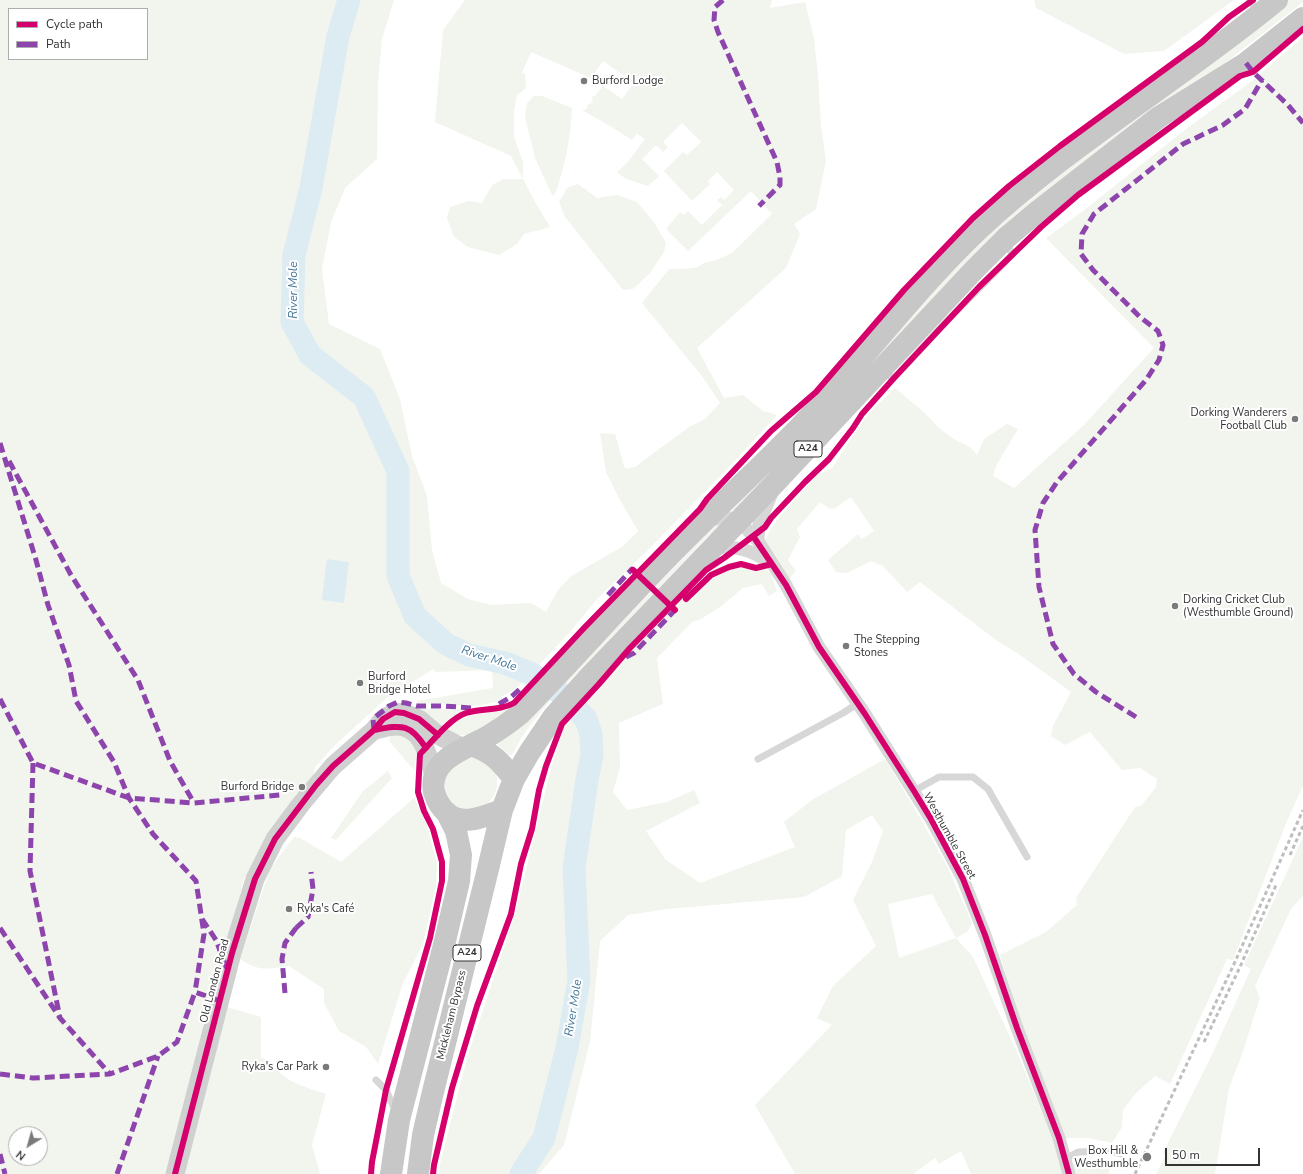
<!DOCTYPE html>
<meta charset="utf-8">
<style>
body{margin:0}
#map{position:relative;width:1303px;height:1174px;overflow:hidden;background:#fff;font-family:"Nunito Sans",sans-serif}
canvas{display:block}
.legend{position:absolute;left:8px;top:8px;width:140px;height:52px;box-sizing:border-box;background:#fff;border:1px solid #adadad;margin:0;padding:5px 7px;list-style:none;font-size:12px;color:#333}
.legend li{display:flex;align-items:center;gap:8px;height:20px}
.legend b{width:20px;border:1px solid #adadad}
.north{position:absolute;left:8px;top:1126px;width:40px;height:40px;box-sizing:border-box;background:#fff;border:1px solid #adadad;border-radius:50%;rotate:217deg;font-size:11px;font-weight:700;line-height:16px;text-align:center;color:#333}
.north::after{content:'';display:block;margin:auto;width:14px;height:18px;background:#7a7a7a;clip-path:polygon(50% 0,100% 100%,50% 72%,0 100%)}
.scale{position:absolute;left:1165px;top:1148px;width:95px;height:18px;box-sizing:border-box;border:2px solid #333;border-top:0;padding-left:5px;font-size:12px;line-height:14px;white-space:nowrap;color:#333;-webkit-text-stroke:3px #fff;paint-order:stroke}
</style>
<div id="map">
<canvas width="1303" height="1174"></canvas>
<ul class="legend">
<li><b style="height:5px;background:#d6006c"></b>Cycle path</li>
<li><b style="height:5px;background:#8e44ad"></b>Path</li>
</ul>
<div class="north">N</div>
<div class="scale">50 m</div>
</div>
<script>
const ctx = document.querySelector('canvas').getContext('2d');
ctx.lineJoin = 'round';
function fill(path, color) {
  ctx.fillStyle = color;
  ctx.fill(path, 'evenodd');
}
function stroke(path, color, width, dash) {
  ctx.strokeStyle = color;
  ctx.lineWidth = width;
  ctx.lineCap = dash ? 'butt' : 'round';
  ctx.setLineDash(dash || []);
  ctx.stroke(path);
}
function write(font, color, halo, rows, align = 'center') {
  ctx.font = font + ' "Nunito Sans",sans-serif';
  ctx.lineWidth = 4;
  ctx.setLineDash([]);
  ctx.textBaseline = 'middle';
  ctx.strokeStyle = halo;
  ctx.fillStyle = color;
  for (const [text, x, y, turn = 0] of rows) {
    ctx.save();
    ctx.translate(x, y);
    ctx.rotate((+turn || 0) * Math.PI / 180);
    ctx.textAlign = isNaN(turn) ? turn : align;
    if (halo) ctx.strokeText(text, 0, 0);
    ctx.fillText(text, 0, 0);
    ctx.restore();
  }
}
fill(new Path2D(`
 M0,0H394L382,39L378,84L377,159L345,188L331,222L322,269L329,324L380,349L400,399L412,456L427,496L432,550L441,583L468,599L491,605L531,603L546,612L558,590L571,576L622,547L638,531L620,500L606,472L600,433L615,434L625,469L635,467L689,427L705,419L720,403L702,376L642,303L669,269H685L698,267L704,263L717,260L732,253L772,214L751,191L688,251L666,229L680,212L684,215L688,211L702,225L722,205L717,200L721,197L724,200L734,190L717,172L708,181L710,184L692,201L664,171L683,152L687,155L701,142L682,123L663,142L668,147L663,152L656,145L642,159L659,176L648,186L626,179L617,172L628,162L645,139L637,134L632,140L610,126L582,110L587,109V107L588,104H590L593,101L592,99L593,96H595L603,86L622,99L634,83L603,61L591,78L531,52L522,73L525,74L526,88L517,95L514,111V137L523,162V179L535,202L550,227L524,234L517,244L499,255L468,247L454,237L447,218L450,207L468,201L482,203L492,185L504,179H523L511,156L435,122L443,30L465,0H772L770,8L805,2L814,38L818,76L821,126L826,161L816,209L794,224L800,234L786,268L697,348L724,398L743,395L763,411L777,415L731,465L646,552L597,599L569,633L521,684L511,692L502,696V700C495,702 488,704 480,705C460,707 439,703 418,703L417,701L493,688L492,670L436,672L434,669L390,695L336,744L315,767L313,777L265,845L244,879L227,942L208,1005L179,1129L165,1174H0ZM9,9H147V59H9ZM16,1134H40V1158H16Z
 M1034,0H1234L1164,51L1124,54L1036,8Z
 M1287,0H1303V2L1229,60L1099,156L738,512L732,510L731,507L915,307L1013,207Z
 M1303,37V786L1287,821L1233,960L1227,959L1170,1084L1155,1076L1136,1093L1123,1110L1122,1127L1112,1143L1089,1138H1063L1023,1031L1000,955L1046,932L1077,905L1076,898L1135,807L1141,806L1156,787L1157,779L1140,768L1122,770L1090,732L1065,745L1051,736L1053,726L1071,692L1020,655L996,640L920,582L907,592L883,566L871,561L847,573L836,572L828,560L858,534L862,539L874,531L851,497L835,508L830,509L820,502L797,529L800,537L788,560L796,571L789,579L765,546V540L770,530L780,516L816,476L832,468L846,446L869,413L895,388L926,414L938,427L952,438L971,448L977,455L984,439L1007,424L1018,429L996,466L993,476L1014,488L1084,425L1154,348L1046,238L1083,211L1186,129L1252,81Z
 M534,96H542L572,108C571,136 565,167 555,194L552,195L535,158L525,117L527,103Z
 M578,184L597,198L617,195L637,202L654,222L666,243L664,252L651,272L633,289L623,290L565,217L559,202L567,188Z
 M724,522L720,531L710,534L545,707C532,722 521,737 512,755H509L497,744V741L584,657L615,629L714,526L718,523Z
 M746,562L770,572L777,591L769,596L762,584L743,588L720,607L701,619L692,622L657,658L663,704L619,723L620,767L613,792L627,810L667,802L694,790L700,803L646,831L666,860L700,883L795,847L784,822L812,800L885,759L919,816L948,868L972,923L967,932L956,938L973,957L1016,1050L1051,1134L1063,1174H971L961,1151L939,1164L935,1158L913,1174H795L755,1105L832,1025L817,1018L833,986L876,946L853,900L872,862L883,831L872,815L846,830L842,876L804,897L668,909L628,915L600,941L590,1042L564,1145L539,1174H439L440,1164L467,1058L515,914L551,768L564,726L601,687L635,647L676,603L709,571L729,563ZM932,894L956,938L899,958L888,904Z
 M414,708L468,710L451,718L438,728Z
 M512,708L511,713C492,724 467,743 445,732C448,729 451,725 454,723C468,712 495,713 512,708Z
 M391,734H399L418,745L414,770L389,741Z
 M472,756L481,758L494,770L497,778V787L494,795L489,803L482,808L464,809L456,806L449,800L445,793V775L448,767Z
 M388,771L392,778L336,840L331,838L363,791Z
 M414,798L425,820L437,862L436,886L423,944L403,983L378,1064L366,1047L339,1031L324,1003V989L289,966C268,969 259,972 240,959L265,884L271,868L294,837L300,838L341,862Z
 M1303,837V896L1291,909L1255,986L1260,998L1241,1057L1229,1088L1215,1174H1156L1166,1155L1163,1153L1209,1061L1251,969L1244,965Z
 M227,1007L261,1017V1057L272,1063C281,1081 308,1088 326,1094L312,1145L320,1174H184Z
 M1073,1164L1093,1167H1110L1109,1174H1076Z`), '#f1f5ed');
fill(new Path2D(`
 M327,559L349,562L344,603L322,600Z`), '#ddebf3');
stroke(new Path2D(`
 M349,0L338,36L311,188L294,255L292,322L310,355L364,397L398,471V576L415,616L446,644L469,655L505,663L532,674L563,695L586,719L591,734L592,755L587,780L574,868L579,980L567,1048L544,1138L521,1174`), '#ddebf3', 23);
stroke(new Path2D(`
 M1250,0L1258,12
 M882,372L894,378L942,326L1012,255L1007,242
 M758,759L843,713L857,704
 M914,791L939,777H973L988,789L1027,857
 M376,1080L386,1090L396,1112
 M1065,1159L1078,1152L1110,1151L1122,1154`), '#d7d7d7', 7);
stroke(new Path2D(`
 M707,520L724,518H732L739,521L758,541L786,585L819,647L865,714L931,819L963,879L985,935L1017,1028L1059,1138L1069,1174
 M758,541L759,524L772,493
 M713,548C735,545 751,550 769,562`), '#d7d7d7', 13);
stroke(new Path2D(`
 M374,730C381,729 389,726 396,726C423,726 428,756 434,776
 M175,1174L232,953L255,879L275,839L301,804L333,766L374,730L383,719L395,712L404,713L419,719L438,735L463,748`), '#d0d0d0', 19);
stroke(new Path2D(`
 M471,745C493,753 499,760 514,779
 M502,810C485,816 463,827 447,813C441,808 436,799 434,792C428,759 465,749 487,737C499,730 509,723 520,714C575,658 627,598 682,543C725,499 771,458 813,413C869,353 918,287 978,230C1070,144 1180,80 1277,0
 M391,1174L399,1120L445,941L459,881L461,855L456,831L447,813
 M418,1174L423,1135L432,1096L488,869L502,810L514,779L529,753L554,716L590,676L775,483L975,269L1006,238L1037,212L1159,117L1246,63L1303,18`), '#c7c7c7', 22);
stroke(new Path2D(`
 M1290,855L1303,826
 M1204,1042L1240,967L1277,883
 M1135,1174L1234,964L1303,810`), '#bebebe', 3, [4, 3]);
stroke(new Path2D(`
 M723,0L715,7L714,20L718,32L777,162L780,177V185L759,206
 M1246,63L1253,72L1288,105L1303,123
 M0,443L36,560L48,605L69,665L76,701L114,762L129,798L153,834L196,881L204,934L195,992
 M9,461L71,575L138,680L170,761L194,803
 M608,595L632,569L635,571
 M626,657L634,653L675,610
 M0,699L33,763L129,798L194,803L280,795
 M499,704L511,697L520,689
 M1136,717L1096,692L1074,674L1053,644L1039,587L1035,530L1043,503L1057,482L1146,380L1159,360L1163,345L1158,331L1140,317L1093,270L1081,254L1082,234L1094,214L1183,144L1223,125L1245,109L1262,80
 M374,730L373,719L389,706L398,702L406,703L417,706H444L472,708
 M33,763L30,871L60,1018
 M202,919L216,940L227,969
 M0,928L60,1018L110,1074
 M296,928L308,917L313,889L311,872
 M285,993L282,959L285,943L296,928L293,924
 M0,1074L33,1078L110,1074L158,1056L177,1042L195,992L220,1001
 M0,1154L5,1174
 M117,1174L158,1056`), '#8e44ad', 5, [10, 5]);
stroke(new Path2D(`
 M753,536L786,585L819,647L865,714L914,791L931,819L963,879L985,935L1017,1028L1059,1138L1069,1174
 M633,570L675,610
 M686,599L711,575L729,567L741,564L756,568L772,564
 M374,730C402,725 410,723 426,748
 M175,1174L232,953L255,879L275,839L316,785L333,766L374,730L383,719L395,712L404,713L419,719L438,735
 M371,1174L372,1162L386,1090L430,938L442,881V862L433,829L424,811L418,792L420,754C433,741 449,719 466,713C482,708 500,711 514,703L584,628L700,509L707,499L771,431L816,392L904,290L973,218L1009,186L1060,146L1202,42L1229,17L1253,0
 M433,1174L434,1165L452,1088L477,1006L511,914L521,864L532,829L539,790L546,766L562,724L599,684L630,648L706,570L724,558L765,527L771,518L805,482L829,459L853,428L862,414L894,378L979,287L1041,227L1078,195L1240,76L1253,72L1303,29`), '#d6006c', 6);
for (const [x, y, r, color] of [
 [584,81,4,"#7a7a7a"],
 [1295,419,4,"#7a7a7a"],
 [1175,606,4,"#7a7a7a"],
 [846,646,4,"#7a7a7a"],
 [360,683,4,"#7a7a7a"],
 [302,787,4,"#7a7a7a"],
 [289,909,4,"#7a7a7a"],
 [326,1067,4,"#7a7a7a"],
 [1147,1157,5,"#7a7a7a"]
]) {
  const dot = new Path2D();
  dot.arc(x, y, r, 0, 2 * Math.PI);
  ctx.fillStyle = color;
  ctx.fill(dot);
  stroke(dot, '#fff', 1.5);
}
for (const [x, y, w] of [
 [808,449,28],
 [467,953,28]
]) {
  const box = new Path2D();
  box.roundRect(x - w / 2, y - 8, w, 16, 3);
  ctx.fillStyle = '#fff';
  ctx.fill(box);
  stroke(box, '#333', 1);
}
write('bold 10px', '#333', null, [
 ["A24",808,449],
 ["A24",467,953]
]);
write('11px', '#333', '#fff', [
 ["Burford Lodge",592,81],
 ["Dorking Wanderers",1287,413,"right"],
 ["Football Club",1287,426,"right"],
 ["Dorking Cricket Club",1183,600],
 ["(Westhumble Ground)",1183,613],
 ["The Stepping",854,640],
 ["Stones",854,653],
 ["Burford",368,677],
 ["Bridge Hotel",368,690],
 ["Burford Bridge",294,787,"right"],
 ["Ryka's Café",297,909],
 ["Ryka's Car Park",318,1067,"right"],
 ["Box Hill &",1138,1151,"right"],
 ["Westhumble",1138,1164,"right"]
], 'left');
write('11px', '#333', '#fff', [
 ["Westhumble Street",949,836,61],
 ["Old London Road",215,981,-75],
 ["Mickleham Bypass",452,1015,-76]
]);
write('italic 12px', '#3f7597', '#fff', [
 ["River Mole",294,290,-90],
 ["River Mole",489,659,18],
 ["River Mole",574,1008,-81]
]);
</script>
